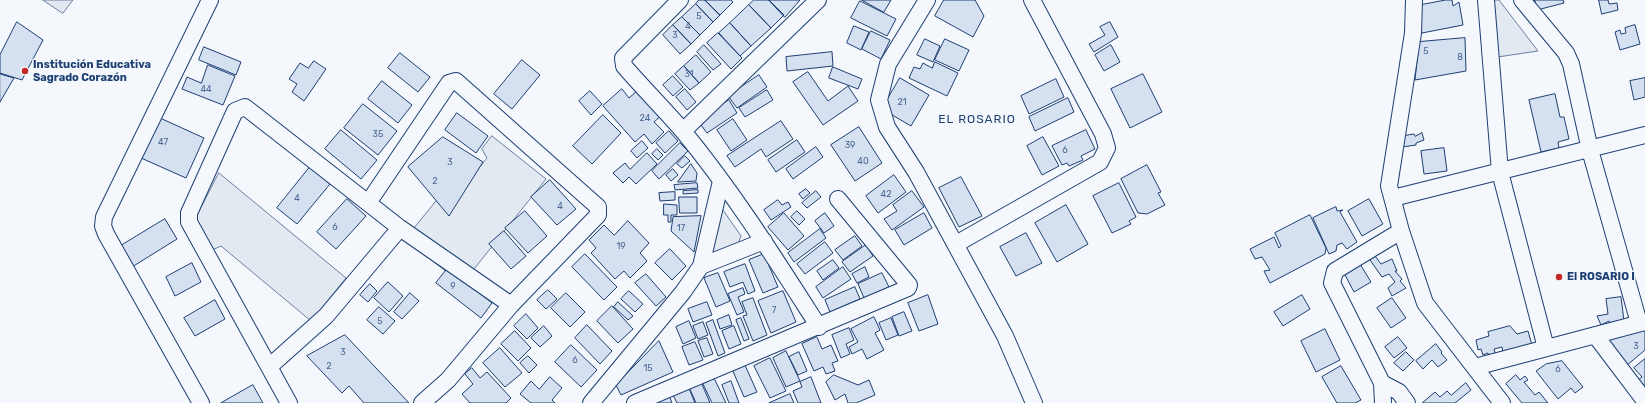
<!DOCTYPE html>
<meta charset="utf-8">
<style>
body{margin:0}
canvas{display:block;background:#f4f7fb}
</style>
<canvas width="1645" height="403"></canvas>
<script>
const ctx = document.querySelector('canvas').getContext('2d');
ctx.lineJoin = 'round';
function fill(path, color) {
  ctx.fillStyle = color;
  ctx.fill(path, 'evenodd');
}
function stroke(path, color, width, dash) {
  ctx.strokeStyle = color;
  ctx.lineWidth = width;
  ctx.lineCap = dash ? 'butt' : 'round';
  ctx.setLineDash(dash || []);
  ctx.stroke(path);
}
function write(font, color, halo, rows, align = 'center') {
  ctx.font = font + ' Rubik,sans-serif';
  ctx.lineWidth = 3;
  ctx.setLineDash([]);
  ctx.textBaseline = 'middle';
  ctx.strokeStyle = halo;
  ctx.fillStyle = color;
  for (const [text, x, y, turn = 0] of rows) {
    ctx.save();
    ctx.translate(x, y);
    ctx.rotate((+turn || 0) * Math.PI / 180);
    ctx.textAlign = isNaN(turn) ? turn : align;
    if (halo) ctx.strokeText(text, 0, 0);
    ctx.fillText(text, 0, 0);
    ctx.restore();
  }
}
const green = new Path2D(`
 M1490,0H1499L1538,51L1491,58Z
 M492,136L546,179L462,284L405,239L440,196L450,204L487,158L482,149Z
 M219,173L346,278L311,321L221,246L210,251L195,220Z
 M721,207L741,236L738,244L711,258Z`);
fill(green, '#e3e9f0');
stroke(green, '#687fa3', 1);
const parking = new Path2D(`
 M43,0H73L63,13Z`);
fill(parking, '#e3e8f0');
stroke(parking, '#687fa3', 1);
const building = new Path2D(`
 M699,0H705L720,15L713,22L696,4Z
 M705,0H731L733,2L720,15Z
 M754,0H769L784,15L771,28L749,5Z
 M769,0H800L785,17Z
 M862,0H891L884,12Z
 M944,0H975L984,16L973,37L935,16Z
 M1446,0H1452L1453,6L1459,2L1463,25L1422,33L1416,6Z
 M1529,0H1563L1564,3L1537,10L1535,1Z
 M1599,0H1608L1609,4L1617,3L1618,10L1602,14Z
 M860,1L896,19L887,36L851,18Z
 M696,4L713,22L700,35L682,17Z
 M749,5L771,28L751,46L730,23Z
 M682,17L700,35L691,44L673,25Z
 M17,22L43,40L22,80L0,73V55Z
 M1110,22L1118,37L1094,52L1089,44L1105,35L1100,27Z
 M730,23L751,46L740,56L719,33Z
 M673,25L691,44L680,54L663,35Z
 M1635,25L1640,44L1620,50L1615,32L1620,30L1621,34L1626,33L1625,28Z
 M854,26L869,32L861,50L847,43Z
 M871,31L890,40L881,59L862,49Z
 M718,33L742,58L731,69L707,43Z
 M1465,38L1466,71L1415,80L1419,42Z
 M925,39L940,46L933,62L917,55Z
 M945,39L969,50L959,71L935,60Z
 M704,45L721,64L713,70L697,52Z
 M1111,45L1120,62L1104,71L1095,55Z
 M204,47L241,62L236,75L199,60Z
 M832,52L833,66L787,71L786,57Z
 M400,53L430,77L418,92L388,68Z
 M696,55L711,72L699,83L684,66Z
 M522,60L540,75L512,109L494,94Z
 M314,61L326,69L304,101L292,92L297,84L289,79L300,63L308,68Z
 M935,62L958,73L947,96L909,78L914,67L920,69L923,63L932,68Z
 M208,65L235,76L223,105L182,89L187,77L201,83Z
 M684,66L699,83L690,90L675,74Z
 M833,67L862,79L858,89L829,78Z
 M808,72L828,101L848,86L858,101L823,125L793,82Z
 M0,74L14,78L0,102Z
 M1143,74L1162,112L1130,128L1111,89Z
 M759,75L767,87L737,108L728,96Z
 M673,76L683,87L673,96L663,85Z
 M900,78L929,95L911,126L882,109Z
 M1645,78V97L1634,100L1630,81Z
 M1056,79L1064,97L1029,114L1021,96Z
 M382,81L412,105L398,123L368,99Z
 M622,89L629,98L638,90L662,115L654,122L664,132L652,144L644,134L635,142L603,106Z
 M685,89L696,102L687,110L676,97Z
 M767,90L773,100L745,117L739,108Z
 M590,91L602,104L591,115L579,101Z
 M1555,94L1560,117H1564L1569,139L1558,142L1559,148L1541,152L1529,100Z
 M1068,98L1074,112L1035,131L1029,117Z
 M729,100L737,113L707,133L698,121Z
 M363,104L397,131L378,155L344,128Z
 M457,113L488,136L476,153L445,130Z
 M603,115L621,133L592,164L573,146Z
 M160,118L204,138L186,178L141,158Z
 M733,119L747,140L731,151L717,130Z
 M781,121L793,139L766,157L761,149L735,167L727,156Z
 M859,127L882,163L855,181L831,145Z
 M341,130L377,160L361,179L325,149Z
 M1086,130L1095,149L1081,156L1083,160L1069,166L1067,163L1062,165L1052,146Z
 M669,131L678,141L665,153L656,143Z
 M1422,133L1424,140L1416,143V145L1402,147L1401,136L1414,134L1415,136Z
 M443,137L483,162L449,216L408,167Z
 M1043,137L1059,166L1042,175L1027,146Z
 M797,140L805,152L776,172L768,160Z
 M642,141L648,148L637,158L631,151Z
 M680,143L688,151L659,179L652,171Z
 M816,147L823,157L793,179L786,169Z
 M1444,148L1447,171L1424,174L1421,151Z
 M657,149L663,155L658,160L652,154Z
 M647,153L657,164L636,184L629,177L623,183L613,173L625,163L630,169Z
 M685,156L690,161L682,168L677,164Z
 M691,164L697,173L696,181L678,182Z
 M1147,165L1161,192L1158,193L1165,205L1147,214L1138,213L1121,179Z
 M310,167L330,184L297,224L277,208Z
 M673,169L678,175L671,181L666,175Z
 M894,175L906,192L878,213L866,196Z
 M961,177L982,216L959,227L939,188Z
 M550,180L576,209L557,225L531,197Z
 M697,183L698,188L675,190L674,185Z
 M1119,183L1136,217L1129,221L1131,224L1112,233L1093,196Z
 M806,189L810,193L803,199L799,194Z
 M698,190V193L683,194V191Z
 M816,191L821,197L807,208L802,203Z
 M912,191L924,207L892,230L884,219L897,211L893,205Z
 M675,192V200L660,201L659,193Z
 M679,197H697V213H680Z
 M347,199L366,216L336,249L317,232Z
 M1369,199L1383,224L1362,236L1348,211Z
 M778,200L782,205L788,202L791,207L771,220L764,210Z
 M664,204L677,205V215H671V222H668V215H664Z
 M1066,205L1088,244L1057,262L1035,223Z
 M1336,207L1337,211L1343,210L1340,212L1357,242L1347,249L1342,243L1337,245L1336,251L1329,254L1313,218Z
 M525,211L547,236L528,253L505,228Z
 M797,211L805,219L799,225L791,217Z
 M784,213L804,236L788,250L768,227Z
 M825,213L834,226L824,233L815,221Z
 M924,213L932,228L904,245L895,230Z
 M1310,215L1326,248L1325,254L1270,283L1264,271L1270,270L1262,257L1255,259L1250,249L1274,237L1279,248L1281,246L1275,233Z
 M701,216L694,252L671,231L673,217Z
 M165,219L177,239L132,267L119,247Z
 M628,221L649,243L640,253L647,261L630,278L624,271L615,279L591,253L596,248L589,240L604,225L614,235Z
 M820,229L826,238L794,262L788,253Z
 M504,231L526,256L511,269L489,244Z
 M1026,233L1042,263L1016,276L1000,247Z
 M855,236L862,246L843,260L835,250Z
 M825,242L833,253L805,274L797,264Z
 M866,245L873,256L850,272L842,262Z
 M670,249L686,266L672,280L655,263Z
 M585,254L617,287L604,300L572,267Z
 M764,254L778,287L763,293L749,260Z
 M1375,256L1381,264L1392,259L1397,271H1395L1402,279L1400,281L1406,288L1392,296L1388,288L1395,282L1389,274L1382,277L1370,260Z
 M833,260L839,268L823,280L817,271Z
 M192,263L201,282L175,296L166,277Z
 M745,264L755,291L748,294L743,282L730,287L724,272Z
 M1360,264L1371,282L1354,292L1344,273Z
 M843,267L851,279L823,298L816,287Z
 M865,267L869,277L857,283L852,274Z
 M448,268L492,303L481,318L436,283Z
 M718,273L730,301L716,307L704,278Z
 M882,273L889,287L864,298L858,284Z
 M646,274L666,297L656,306L635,283Z
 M388,282L403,296L389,312L374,298Z
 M370,284L377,291L368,302L360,295Z
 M855,287L860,299L830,312L825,300Z
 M743,288L745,294L738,297L744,312L737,315L728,294Z
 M548,290L557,299L546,309L537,300Z
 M629,291L643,304L635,312L621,299Z
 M783,291L796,322L771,333L758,301Z
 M410,293L419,301L402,319L394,312Z
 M566,293L585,312L570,327L551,308Z
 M928,295L938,324L919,331L908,303Z
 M1302,295L1310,309L1283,326L1274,312Z
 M1621,297L1624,321L1612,326L1609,321L1601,325L1597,316L1608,314L1606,299Z
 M753,298L767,335L753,341L743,316L747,315L742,302Z
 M1392,298L1406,318L1391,328L1377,308Z
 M215,300L225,319L195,336L184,318Z
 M618,302L633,316L628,320L614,307Z
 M707,302L712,315L693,322L688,309Z
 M612,306L633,329L618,343L597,321Z
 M379,307L395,321L383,334L367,320Z
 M904,312L912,331L899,336L892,317Z
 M526,314L538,328L527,339L514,326Z
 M729,315L732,325L720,329L717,320Z
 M874,317L880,330L875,333L884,350L867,359L862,349L852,354L849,347L858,342L851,329Z
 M741,318L749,339L744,341L736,320Z
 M891,318L898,335L886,340L879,323Z
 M713,320L725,353L718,356L706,323Z
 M689,321L696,338L683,344L676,327Z
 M703,322L708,335L698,339L693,326Z
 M1645,324V350L1626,366L1606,339Z
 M587,325L612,351L600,364L575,338Z
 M544,326L552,336L540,347L531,338Z
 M734,326L741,344L729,349L722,331Z
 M1510,326L1517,334L1528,331L1532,345L1503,352L1502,347L1494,349L1497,359L1490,361L1488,353L1483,355L1481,349L1478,350L1476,340L1489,336L1488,332Z
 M849,328L854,340L846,344L850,354L841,358L832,335Z
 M1325,329L1340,360L1316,372L1301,341Z
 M515,331L531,348L518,361L501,344Z
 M345,335L409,403H364L349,386L342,393L307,356Z
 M817,337L822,349L831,345L838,361L832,363L835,371L826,374L823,367L814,371L802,344Z
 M1398,337L1407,348L1394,358L1385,347Z
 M707,338L713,354L704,357L698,341Z
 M659,341L673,372L621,395L616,385Z
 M695,342L703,360L689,365L682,347Z
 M1436,344L1442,352L1441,353L1447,360L1438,367L1432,360L1423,369L1416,361Z
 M571,345L597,370L581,387L555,362Z
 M500,348L522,373L505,387L483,363Z
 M786,351L800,381L786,387L773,358Z
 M799,352L807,371L798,375L789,357Z
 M1406,352L1414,360L1403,371L1394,363Z
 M528,356L537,365L529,373L520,363Z
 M770,358L786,391L770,398L754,366Z
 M1645,359V391L1637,381L1642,377L1634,368Z
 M1562,361L1583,387L1575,393L1571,388L1558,399L1536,371L1546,364Z
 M744,363L757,392L744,397L732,369Z
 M1341,366L1361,400L1355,403H1337L1322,377Z
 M472,368L480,378L487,372L511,398L506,403H470L462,394L473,384L465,374Z
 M834,375L858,385L869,380L875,395L856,403H848L845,394L835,400L826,382Z
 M1516,375L1520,380L1525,376L1528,380L1524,382L1535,395L1539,392L1548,403H1522L1506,384Z
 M550,377L562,388L552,400L555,403H531L520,394L531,381L539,389Z
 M811,377L821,403H798L793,391L802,387L800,382Z
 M714,378L726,403H712L703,384Z
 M731,381L739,403H729L722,385Z
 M701,382L710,403H696L689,387Z
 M1466,383L1471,390L1455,403H1422L1435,392L1440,397L1447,391L1451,395Z
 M253,385L263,403H221Z
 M688,386L695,403H677L672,393Z
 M790,394L794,403H769Z
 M669,395L672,403H653Z`);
fill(building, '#d5e0f0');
stroke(building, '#1d3f73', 1);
const street = new Path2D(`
 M680,0L623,58L624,66C643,88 664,109 683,131C734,193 776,260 819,327
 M927,0L888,64L879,100L887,127L916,172L1005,336L1034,403
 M1414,0L1413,33L1389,186L1401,231L1425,303L1502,403
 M1486,0L1500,172L1546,348
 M1522,0L1566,53L1571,64L1590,150L1639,323
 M683,131L818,0
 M1393,198L1645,135
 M368,203L449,83L456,81L598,207V215L511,305L448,380L422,403
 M956,244L1100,162L1107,148L1103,134L1032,0
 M701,266L764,241
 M1595,335L1645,401
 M269,367L326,316L400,228
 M1475,367L1645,322
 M1382,383L1399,392L1407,403
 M201,403L106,234L103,226L104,217L210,0
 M289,403L189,222V213L235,111L245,107L400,228L511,305
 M591,403L683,292L701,266L721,181
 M635,403L908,288L909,285L838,199
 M1383,403L1382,383L1332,283L1335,271L1401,231`);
stroke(street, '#1d3f73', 18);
stroke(street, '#f4f7fb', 16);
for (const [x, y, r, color] of [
 [25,71,4,"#c62828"],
 [1559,277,4,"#c62828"]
]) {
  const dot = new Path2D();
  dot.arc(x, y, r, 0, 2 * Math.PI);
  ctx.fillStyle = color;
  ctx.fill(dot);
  stroke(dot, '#f4f7fb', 1.5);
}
write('9px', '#4b6792', null, [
 ["5",699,16],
 ["4",688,26],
 ["3",675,35],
 ["5",1426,51],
 ["8",1460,57],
 ["31",689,74],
 ["44",206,89],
 ["21",902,102],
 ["24",645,118],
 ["35",378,134],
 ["47",163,142],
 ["39",850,145],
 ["6",1065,150],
 ["40",863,161],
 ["3",450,162],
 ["2",435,181],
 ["42",886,194],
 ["4",297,198],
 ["4",560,206],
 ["6",335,227],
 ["17",681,228],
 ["19",621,246],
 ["9",453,286],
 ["7",774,310],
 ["5",380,321],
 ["3",1636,346],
 ["3",343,352],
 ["6",575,360],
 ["2",329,366],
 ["15",648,368],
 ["6",1558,369]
]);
write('bold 11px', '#1d3f73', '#f4f7fb', [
 ["Institución Educativa",33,65],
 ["Sagrado Corazón",33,78],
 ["El ROSARIO I",1567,277]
], 'left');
ctx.letterSpacing = '1px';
write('12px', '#1d3f73', '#f4f7fb', [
 ["EL ROSARIO",977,120]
]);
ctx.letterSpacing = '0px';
</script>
